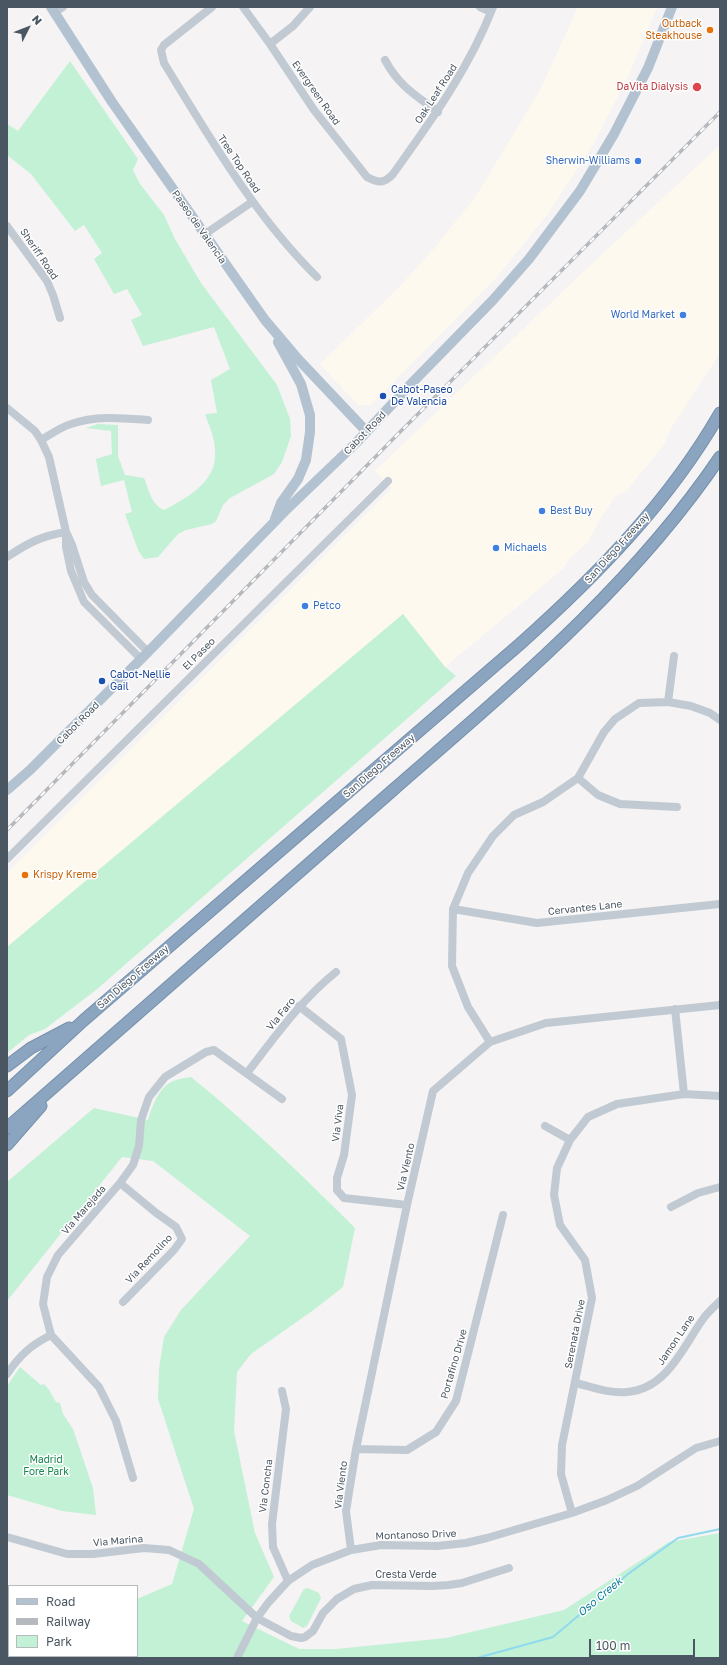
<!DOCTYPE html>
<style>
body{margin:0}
#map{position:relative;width:727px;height:1665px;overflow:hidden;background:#f5f3f3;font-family:"Golos Text",sans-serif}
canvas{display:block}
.frame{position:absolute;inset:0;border:8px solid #4a5661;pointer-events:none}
.legend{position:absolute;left:8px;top:1585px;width:130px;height:72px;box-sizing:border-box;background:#fff;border:1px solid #b7bbc0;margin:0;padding:5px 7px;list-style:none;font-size:12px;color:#4a5661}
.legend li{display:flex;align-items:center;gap:8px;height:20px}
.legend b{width:20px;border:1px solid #b7bbc0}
.north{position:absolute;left:8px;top:8px;width:40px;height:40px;-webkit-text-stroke:3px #fff;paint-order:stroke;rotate:48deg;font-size:11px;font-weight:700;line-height:16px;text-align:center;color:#4a5661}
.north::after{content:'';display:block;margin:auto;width:14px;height:18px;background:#4a5661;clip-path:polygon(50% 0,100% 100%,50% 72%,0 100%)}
.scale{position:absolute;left:589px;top:1639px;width:106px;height:18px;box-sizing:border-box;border:2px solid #4a5661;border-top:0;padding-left:5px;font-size:12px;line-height:14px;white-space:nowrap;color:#4a5661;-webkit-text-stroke:3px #fff;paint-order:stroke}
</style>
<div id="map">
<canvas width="727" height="1665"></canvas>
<div class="frame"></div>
<ul class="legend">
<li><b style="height:5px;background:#b3c2d1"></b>Road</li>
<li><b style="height:5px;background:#b5b8bd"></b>Railway</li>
<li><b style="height:11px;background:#c3f1d5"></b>Park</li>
</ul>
<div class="north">N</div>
<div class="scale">100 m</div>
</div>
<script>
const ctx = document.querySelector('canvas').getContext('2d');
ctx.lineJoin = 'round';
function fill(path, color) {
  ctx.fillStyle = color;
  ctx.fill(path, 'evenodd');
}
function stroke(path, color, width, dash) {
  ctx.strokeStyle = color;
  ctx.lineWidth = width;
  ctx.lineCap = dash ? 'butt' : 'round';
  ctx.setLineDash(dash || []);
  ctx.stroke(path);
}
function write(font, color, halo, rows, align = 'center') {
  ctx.font = font + ' "Golos Text",sans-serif';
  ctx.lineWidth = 3;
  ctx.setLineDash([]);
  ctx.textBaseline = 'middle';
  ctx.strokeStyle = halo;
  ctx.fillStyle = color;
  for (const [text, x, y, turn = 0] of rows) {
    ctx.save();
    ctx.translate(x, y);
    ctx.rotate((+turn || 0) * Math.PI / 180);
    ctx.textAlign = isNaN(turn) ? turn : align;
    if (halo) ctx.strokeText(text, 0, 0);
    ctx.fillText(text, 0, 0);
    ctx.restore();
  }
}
fill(new Path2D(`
 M578,7H657L629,75L593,145L547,215L496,278L371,405H358L320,364L400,286L432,251L476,196L540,90Z
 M720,145V353L670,430L664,445L626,491L615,497L599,521L588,542L570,558L563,569L445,667L403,614L7,947V873L392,488L375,471L584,271Z`), '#fdf9ef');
fill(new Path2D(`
 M70,61L138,159L133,170L140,184L164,215L175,239L201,283L277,385L290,419L291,436L282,462L274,474L230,498L223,505L216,521L212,524L186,530L178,534L158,557L144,559L138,550L125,514L132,512L124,480L101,486L96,459L112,454L111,431L86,428L98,424L118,425V456L125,475L144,478C149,490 151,504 164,510C185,499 215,483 215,456C216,441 210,428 205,414L217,413L211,380L230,369L214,327L143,346L131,320L142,315L127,289L114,294L94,259L102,253L84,225L75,231L31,174L7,155V124L18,131Z
 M403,614L445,667L456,676L96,990L45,1029L29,1035L7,1053V947Z
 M191,1077C249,1124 302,1175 355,1228L343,1287L315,1309L251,1354L237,1372L234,1431L255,1533L274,1577L242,1621L299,1649H336L446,1638L564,1610L669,1542L720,1533V1658H7V1587H9V1656H137V1599L172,1584L194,1509L158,1399L159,1369L164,1337L181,1310L250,1236L153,1161L122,1157L7,1301V1182L94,1108L148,1120C152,1107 158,1089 171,1082C177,1079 185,1078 191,1077Z
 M20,1367L41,1385L44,1384L49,1390L56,1402L60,1403L63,1414L73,1429L93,1488L96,1515L62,1511L7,1495V1386Z
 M308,1588L319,1593L321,1598L307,1626L303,1628L291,1621L289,1616L304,1589Z`), '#c3f1d5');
stroke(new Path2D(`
 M477,1658L553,1637L628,1574L678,1538L720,1529`), '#90daee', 2);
const highway = new Path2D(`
 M7,1066L31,1048L69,1028
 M7,1091L84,1020L520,644C596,576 669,502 720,413
 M7,1128C136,1015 265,903 393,790C510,688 632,587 720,457
 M7,1145L41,1106`);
stroke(highway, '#7690ad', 13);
stroke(new Path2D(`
 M212,7L164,45L161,50L164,63C210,138 254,215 317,277
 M243,7L270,44L314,110L367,177C378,183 384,184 393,174C431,121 469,69 493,7
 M480,7L491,12
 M54,13L63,7
 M270,44L293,26L310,7
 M385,60C399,86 415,95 438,112
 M7,226L47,281L53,295L60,318
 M205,234L252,202
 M7,408L35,431L41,440L49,457L66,532V547L71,571L84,602L141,659
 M41,440C51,434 61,427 71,424C96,415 123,418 148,420
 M67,534L72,545L84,582L92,595L148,652
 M7,557C28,543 41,536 66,532
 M668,702L674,656
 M578,778L598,795L620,804L677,807
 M7,859L388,481
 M453,909L537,923L720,904
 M299,1006L341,1039L352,1095L344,1155L337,1178V1190L344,1198L407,1205
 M675,1009L684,1094
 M490,1042L468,1007L452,966L453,909L468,873L493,836L514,815L543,802L578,778L604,732L615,719L639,703L668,702L691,706L710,713L720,720
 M247,1073C275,1037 300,1001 336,972
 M545,1126L570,1140
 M120,1183L155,1212L176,1227L182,1239L174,1250L123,1302
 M671,1207L698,1193L720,1187
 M7,1374C20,1355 31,1345 51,1335
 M576,1383C592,1387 610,1394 627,1392C667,1389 683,1347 703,1319C708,1312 714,1307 720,1301
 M282,1391L286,1409L272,1524L273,1547L288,1581
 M356,1449L407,1450L436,1432L456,1401L503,1215
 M133,1478L116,1421L99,1387L51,1335L43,1304L47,1277L58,1255L120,1183L133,1165L139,1146L141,1120L149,1097L165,1077L206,1052L214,1050L282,1099
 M572,1513L561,1474L562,1445L592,1298L585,1260L560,1225L554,1195L557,1168L570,1140L588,1117L617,1104L684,1094L720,1096
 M7,1537L67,1554H93L144,1548L169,1550L199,1564L257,1618L291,1636L301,1638L305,1637L313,1631L323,1613L337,1599L354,1589L372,1585L432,1586L449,1585L462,1583L509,1568
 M351,1550L346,1511L356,1449L407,1205L433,1091L490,1042L546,1023L720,1005
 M237,1658L257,1618L268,1603L288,1581L312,1565L351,1550L381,1545L437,1546L466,1543L487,1538L572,1513L607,1500L637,1486L696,1448L720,1441`), '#c1cad2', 8);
stroke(new Path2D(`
 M51,7L112,102L265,320L298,359L366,431
 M275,519L281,503L298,479L306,460L310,432V415L301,384L278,342
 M7,790L30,770L148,652L285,511L356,443L409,386L493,300L529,259L580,191L614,134L648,68L672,7`), '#b3c2d1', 10);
stroke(highway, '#8ba5c1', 11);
const rail = new Path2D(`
 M7,830L400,432L720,112`);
stroke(rail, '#b5b8bd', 3.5);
stroke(rail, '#fff', 2, [6]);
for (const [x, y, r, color] of [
 [710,30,4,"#e8710a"],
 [697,87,5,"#e0444e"],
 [638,161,4,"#3f7fe0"],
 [683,315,4,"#3f7fe0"],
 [383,396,4,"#1a4fb4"],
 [542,511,4,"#3f7fe0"],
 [496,548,4,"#3f7fe0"],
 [305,606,4,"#3f7fe0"],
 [102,681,4,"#1a4fb4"],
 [25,875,4,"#e8710a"]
]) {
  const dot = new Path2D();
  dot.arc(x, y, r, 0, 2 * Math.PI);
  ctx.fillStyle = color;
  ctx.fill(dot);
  stroke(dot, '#fff', 1.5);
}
write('10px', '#c56008', '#fff', [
 ["Outback",702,24],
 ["Steakhouse",702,36],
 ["Krispy Kreme",33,875,"left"]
], 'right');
write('10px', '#be3a42', '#fff', [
 ["DaVita Dialysis",688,87]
], 'right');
write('10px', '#4a5661', '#fff', [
 ["Evergreen Road",316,93,55],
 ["Oak Leaf Road",436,94,-57],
 ["Tree Top Road",239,164,56],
 ["Paseo de Valencia",199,227,55],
 ["Sheriff Road",39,254,56],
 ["Cabot Road",365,433,-46],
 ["San Diego Freeway",617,548,-48],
 ["El Paseo",199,654,-45],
 ["Cabot Road",78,723,-45],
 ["San Diego Freeway",379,766,-41],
 ["Cervantes Lane",585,908,-6],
 ["San Diego Freeway",133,977,-41],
 ["Via Faro",281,1014,-51],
 ["Via Viva",338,1123,-83],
 ["Via Viento",406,1167,-77],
 ["Via Marejada",84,1210,-49],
 ["Via Remolino",149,1259,-47],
 ["Serenata Drive",575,1334,-79],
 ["Jamon Lane",676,1340,-56],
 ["Portafino Drive",454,1364,-74],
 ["Via Viento",341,1485,-83],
 ["Via Concha",266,1486,-83],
 ["Montanoso Drive",416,1535,-2],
 ["Via Marina",118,1541,-5],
 ["Cresta Verde",406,1575]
]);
write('10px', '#366cbe', '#fff', [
 ["Sherwin-Williams",630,161,"right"],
 ["World Market",675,315,"right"],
 ["Best Buy",550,511],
 ["Michaels",504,548],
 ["Petco",313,606]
], 'left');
write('10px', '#164399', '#fff', [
 ["Cabot-Paseo",391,390],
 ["De Valencia",391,402],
 ["Cabot-Nellie",110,675],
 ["Gail",110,687]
], 'left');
write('10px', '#17864f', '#fff', [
 ["Madrid",46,1460],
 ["Fore Park",46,1472]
]);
write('italic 11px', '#0c7c9b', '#fff', [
 ["Oso Creek",600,1597,-40]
]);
</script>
